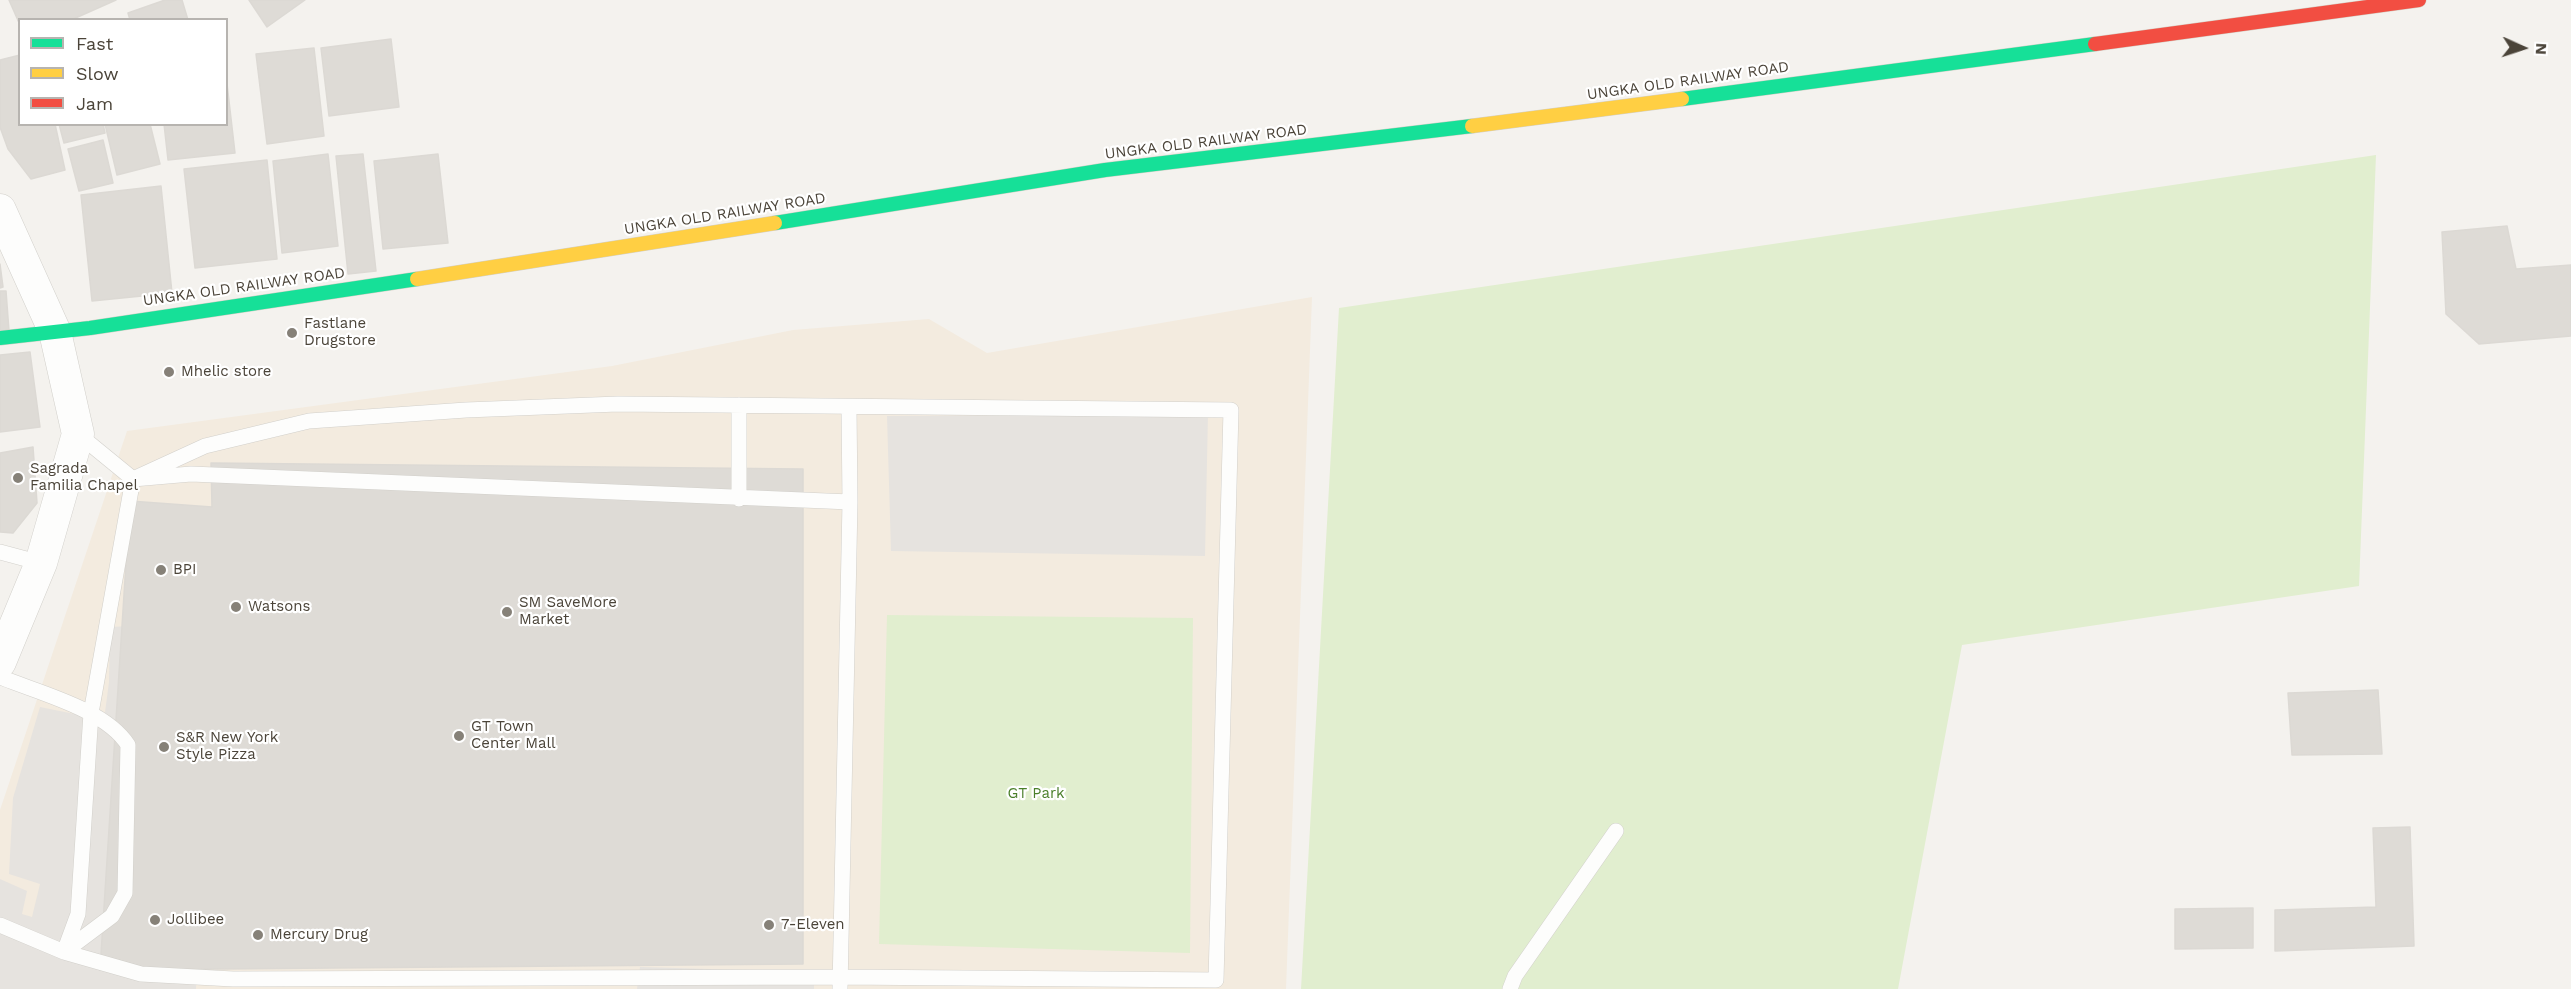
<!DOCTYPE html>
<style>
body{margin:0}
#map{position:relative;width:2571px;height:989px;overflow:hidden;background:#f4f2ee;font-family:"Work Sans",sans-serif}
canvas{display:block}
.legend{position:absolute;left:18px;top:18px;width:210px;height:108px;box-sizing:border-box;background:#fff;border:2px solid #b7b4b0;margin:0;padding:8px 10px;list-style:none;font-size:18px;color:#4b4439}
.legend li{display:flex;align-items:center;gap:12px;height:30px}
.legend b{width:30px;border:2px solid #b7b4b0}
.north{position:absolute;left:2493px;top:18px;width:60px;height:60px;-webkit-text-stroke:4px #fff;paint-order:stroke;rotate:93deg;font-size:16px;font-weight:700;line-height:24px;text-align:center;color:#4b4439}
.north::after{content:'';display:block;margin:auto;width:21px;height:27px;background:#4b4439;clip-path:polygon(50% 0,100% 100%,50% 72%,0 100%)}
</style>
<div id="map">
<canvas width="2571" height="989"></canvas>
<ul class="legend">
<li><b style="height:8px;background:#16e098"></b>Fast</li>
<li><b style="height:8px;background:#ffcf43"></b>Slow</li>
<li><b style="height:8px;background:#f24e42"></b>Jam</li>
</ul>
<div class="north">N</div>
</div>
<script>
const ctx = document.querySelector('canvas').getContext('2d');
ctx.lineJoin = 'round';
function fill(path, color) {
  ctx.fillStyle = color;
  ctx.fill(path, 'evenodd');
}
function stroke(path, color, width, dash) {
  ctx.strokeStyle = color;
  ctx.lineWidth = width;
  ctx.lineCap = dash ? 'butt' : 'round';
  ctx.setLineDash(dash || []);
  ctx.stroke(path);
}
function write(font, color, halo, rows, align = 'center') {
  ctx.font = font + ' "Work Sans",sans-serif';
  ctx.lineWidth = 4.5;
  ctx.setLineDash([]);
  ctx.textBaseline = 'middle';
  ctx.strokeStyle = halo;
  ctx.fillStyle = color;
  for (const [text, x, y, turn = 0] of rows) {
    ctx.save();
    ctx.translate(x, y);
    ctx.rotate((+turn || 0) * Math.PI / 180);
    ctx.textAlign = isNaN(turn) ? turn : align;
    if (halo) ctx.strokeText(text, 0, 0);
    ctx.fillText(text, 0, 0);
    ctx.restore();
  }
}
fill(new Path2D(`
 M1312,297L1286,989H0V810L127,431L612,366L793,330L929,319L987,353Z`), '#f3ebdf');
fill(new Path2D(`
 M2376,155L2359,586L1962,645L1898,989H1301L1339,308Z
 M887,615L1193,618L1190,953L879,944Z`), '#e1eecf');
fill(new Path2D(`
 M1208,414L1205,556L891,551L887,416Z
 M131,626L197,965L196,989H0V879L27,891L22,914L32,917L40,884L9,874L13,798L40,707L104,720L109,682L110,627Z
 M640,967L814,972V989H637Z`), '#e6e3df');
const building = new Path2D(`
 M9,0H116L71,20H20V25Z
 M165,0H182L188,20H130L128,13Z
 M249,0H305L267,27Z
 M391,39L399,107L329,116L321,48Z
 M314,48L324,136L267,144L256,54Z
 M20,55V124H55L65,170L31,179L8,149L0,127V60Z
 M226,75L235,153L168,160L164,124H226Z
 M59,124H103L105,133L64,143Z
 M105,124H150L160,164L117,175Z
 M103,140L113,183L79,191L68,149Z
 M328,154L338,246L282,253L273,161Z
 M363,154L376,271L348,274L336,156Z
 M438,154L448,243L383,249L374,161Z
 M267,160L277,259L195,268L184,169Z
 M161,186L172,293L92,301L81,195Z
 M2507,226L2516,269L2571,265V336L2479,344L2446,314L2442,232Z
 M0,264L3,287L0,288Z
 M0,291H6L9,331L0,332Z
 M30,352L40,427L0,432V355Z
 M33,447L37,503L13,533L0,532V453Z
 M211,463L803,469V964L100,970L130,501L212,507Z
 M2378,690L2382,754L2292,755L2288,693Z
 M2410,827L2414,946L2275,951V910L2376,907L2373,828Z
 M2253,908V948L2175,949V909Z`);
fill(building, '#dedbd6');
stroke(building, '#dcd9d4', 1.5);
const lane = new Path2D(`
 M739,405V499
 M78,434L133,479L191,474L850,502
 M0,552L41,563
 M0,677C39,693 105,709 128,745L125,893L112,916L64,952
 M0,925L64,952L141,974L233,979L840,977L1216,980L1231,410L618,404L466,410L309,421L205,446L133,479
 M64,952L78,914L91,713L133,479
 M840,989L850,502L849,408
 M1510,989L1515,976L1616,831`);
const street = new Path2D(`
 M0,210L55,332L78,434L41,563L0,662`);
const fast = new Path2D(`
 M1682,99L2095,44
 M775,223L1105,170L1472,126
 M0,338L90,328L417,279`);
const slow = new Path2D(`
 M1472,126L1682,99
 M417,279L775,223`);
const jam = new Path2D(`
 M2095,44L2419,0`);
stroke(lane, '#d2d0cb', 16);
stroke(street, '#d2d0cb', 33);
stroke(fast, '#d3cfc5', 15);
stroke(slow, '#d3cfc5', 15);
stroke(jam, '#d3cfc5', 15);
stroke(lane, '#fdfdfc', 15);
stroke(street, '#fdfdfc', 32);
stroke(fast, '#16e098', 14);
stroke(slow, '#ffcf43', 14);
stroke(jam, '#f24e42', 14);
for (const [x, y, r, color] of [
 [292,333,6,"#868178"],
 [169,372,6,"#868178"],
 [18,478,6,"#868178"],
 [161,570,6,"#868178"],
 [236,607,6,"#868178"],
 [507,612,6,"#868178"],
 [459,736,6,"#868178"],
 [164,747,6,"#868178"],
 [155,920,6,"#868178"],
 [769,925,6,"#868178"],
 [258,935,6,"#868178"]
]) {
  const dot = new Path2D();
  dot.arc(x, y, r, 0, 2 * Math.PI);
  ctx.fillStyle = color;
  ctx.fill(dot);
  stroke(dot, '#fff', 2);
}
write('15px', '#4b4439', '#fff', [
 ["UNGKA OLD RAILWAY ROAD",1688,81,-8],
 ["UNGKA OLD RAILWAY ROAD",1206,142,-7],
 ["UNGKA OLD RAILWAY ROAD",725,214,-9],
 ["UNGKA OLD RAILWAY ROAD",244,287,-8]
]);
write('15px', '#4b4439', '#fff', [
 ["Fastlane",304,324],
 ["Drugstore",304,341],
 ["Mhelic store",181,372],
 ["Sagrada",30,469],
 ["Familia Chapel",30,486],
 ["BPI",173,570],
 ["SM SaveMore",519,603],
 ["Market",519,620],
 ["Watsons",248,607],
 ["GT Town",471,727],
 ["Center Mall",471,744],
 ["S&R New York",176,738],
 ["Style Pizza",176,755],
 ["Jollibee",167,920],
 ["7-Eleven",781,925],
 ["Mercury Drug",270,935]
], 'left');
write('15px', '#4a7f2a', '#fff', [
 ["GT Park",1036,794]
]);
</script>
